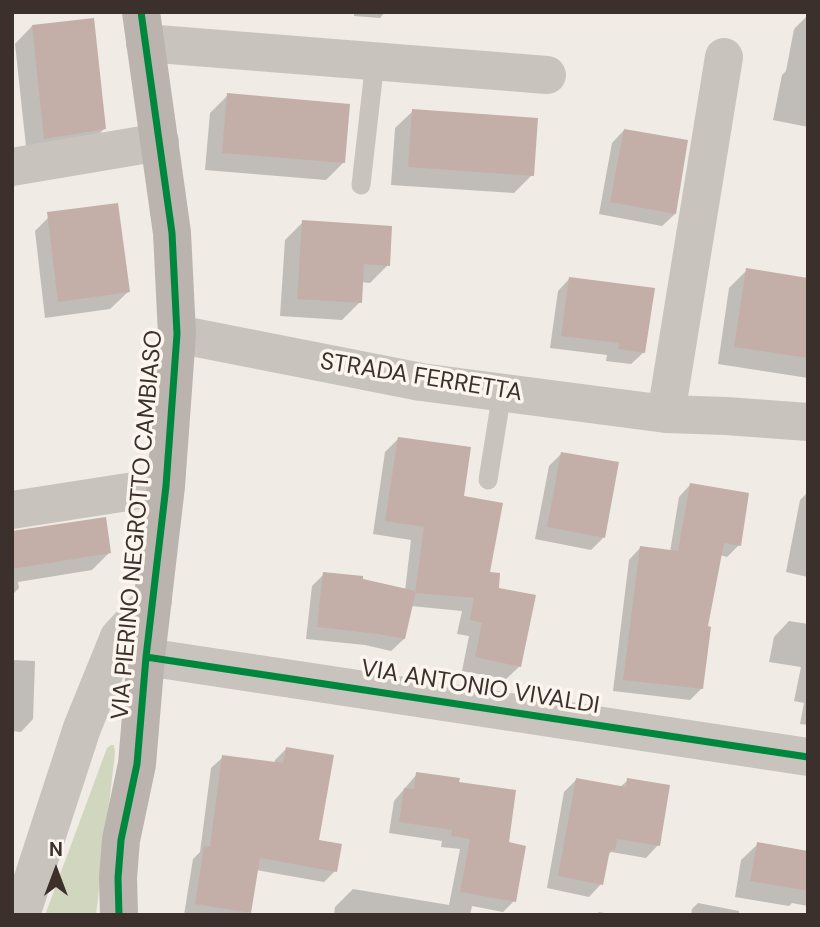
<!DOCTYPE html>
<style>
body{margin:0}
#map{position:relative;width:820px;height:927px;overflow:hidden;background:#f0ebe5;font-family:"DM Sans",sans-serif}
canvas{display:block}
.frame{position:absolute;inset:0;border:14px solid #3b302b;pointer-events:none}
.north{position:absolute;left:21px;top:836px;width:70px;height:70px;-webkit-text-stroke:5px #fbf5ee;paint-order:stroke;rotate:0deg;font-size:19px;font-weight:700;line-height:28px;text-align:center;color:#3b302b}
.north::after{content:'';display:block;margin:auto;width:24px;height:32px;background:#3b302b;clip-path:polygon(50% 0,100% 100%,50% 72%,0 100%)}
</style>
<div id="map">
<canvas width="820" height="927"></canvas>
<div class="frame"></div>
<div class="north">N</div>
</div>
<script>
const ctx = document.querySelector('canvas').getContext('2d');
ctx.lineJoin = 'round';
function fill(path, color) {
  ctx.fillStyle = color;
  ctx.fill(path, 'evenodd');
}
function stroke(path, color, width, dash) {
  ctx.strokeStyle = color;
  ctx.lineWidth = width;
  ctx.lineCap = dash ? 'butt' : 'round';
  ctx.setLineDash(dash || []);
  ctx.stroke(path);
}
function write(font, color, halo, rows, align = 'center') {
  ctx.font = font + ' "DM Sans",sans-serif';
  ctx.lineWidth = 7;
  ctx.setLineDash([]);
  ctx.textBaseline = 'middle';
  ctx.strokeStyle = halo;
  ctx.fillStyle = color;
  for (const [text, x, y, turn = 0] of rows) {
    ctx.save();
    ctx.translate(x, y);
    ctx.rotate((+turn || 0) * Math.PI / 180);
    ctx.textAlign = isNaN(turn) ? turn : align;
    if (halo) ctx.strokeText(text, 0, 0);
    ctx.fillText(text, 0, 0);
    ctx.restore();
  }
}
fill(new Path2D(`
 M111,745H114L115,753L96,915H45L107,748Z`), '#d1d6bf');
fill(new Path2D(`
 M354,12H385L380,18L354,16Z
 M806,17H808V127L773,120L782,75L786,71L794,29Z
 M32,26L105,128L87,146L27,156L15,44Z
 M228,95L344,162L326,180L205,170L210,113Z
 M413,111L532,175L514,193L391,185L395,128Z
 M624,130L675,214L662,226L599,214L612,143Z
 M53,213L128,292L110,309L45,318L35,231Z
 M303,222L388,265L370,283L361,282L360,302L342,320L280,316L285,240Z
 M747,270L808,280V378L718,364L729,288Z
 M570,278L644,352L631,364L606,361L607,355L550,348L558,291Z
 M398,439L462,497L488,573L497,589L520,666L506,679L462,671L469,636L457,634L462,611L411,606L404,639L391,651L365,645L306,639L312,586L324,574L405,591L411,540L373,534L385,452Z
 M561,454L603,538L591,550L535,539L549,466Z
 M690,485L739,545L727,557L720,555L706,628L701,689L690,700L613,691L629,560L640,548L670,552L679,497Z
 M808,492V577L786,572L800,500Z
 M12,533L110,552L92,570L18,582L19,588L12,595Z
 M789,621L808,624V725L800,724L804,703L794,701L801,667L769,662L774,637Z
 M12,660L35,661L33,719L21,732L12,731Z
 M286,749L317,841L335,871L324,882L256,870L249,912L246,915H184L193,859L200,852L211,768L223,757L274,764L275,760Z
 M417,774L507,844L514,901L503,912L472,906L470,915H334L335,907L353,889L449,905L460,849L441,847L442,841L389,833L394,801Z
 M576,780L619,788L628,780L658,845L646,858L611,852L607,856L601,884L589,897L547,888L564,792Z
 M758,844L806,853L808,845V906L792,903L789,906L735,897L741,860Z
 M698,903L739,911V915H691L692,909Z
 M599,912L616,915H596Z`), '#0003');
fill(new Path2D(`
 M94,18L106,129L44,139L32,25Z
 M227,93L350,104L345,163L222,153Z
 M412,109L538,118L534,176L408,167Z
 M624,129L688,140L676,214L610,202Z
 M118,203L130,292L58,302L47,212Z
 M302,220L392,226L390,266L364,264L362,303L297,299Z
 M746,268L808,278V358L734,347Z
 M569,277L655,288L645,353L618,349L619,343L561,336Z
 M398,437L471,447L464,496L503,503L490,572L500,573L499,588L536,595L521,667L475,657L482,623L470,620L474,598L415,593L424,527L385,521Z
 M561,452L619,462L605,538L547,527Z
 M690,483L749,493L741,546L724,543L708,626L711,627L703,689L623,680L640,546L678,551Z
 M106,517L111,553L12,569V531Z
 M323,572L363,576V579L416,591L405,639L378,634L317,627Z
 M286,747L334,755L319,840L342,844L337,872L260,858L251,913L195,904L204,846L210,847L222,755L283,763Z
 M416,772L460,778L459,782L516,790L509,842L526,846L516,902L460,892L470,839L451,836L452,830L399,822L404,788L414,789Z
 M576,778L626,787L627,778L670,785L660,846L617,839L615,851L610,850L603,885L558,876Z
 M757,842L808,851V891L750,881Z`), '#c3afa7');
stroke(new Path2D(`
 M361,185L375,61
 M488,480L502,392`), '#c9c3be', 19);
stroke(new Path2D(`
 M145,43L547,75
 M12,167L160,142
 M177,334L421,382L666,414L726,416L808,422
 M666,414L724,57
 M12,510L166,486
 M146,657L808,757
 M21,915L82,728L119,637L153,601`), '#c9c3be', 38);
stroke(new Path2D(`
 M119,915L118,878L121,840L137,764L146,657L166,486L177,334L172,233L141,12`), '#bab3ae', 38);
stroke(new Path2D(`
 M146,657L808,757
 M119,915L118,878L121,840L137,764L146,657L166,486L177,334L172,233L141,12`), '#00873e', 7);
write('24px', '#3b302b', '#fbf5ee', [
 ["STRADA FERRETTA",421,378,9],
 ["VIA PIERINO NEGROTTO CAMBIASO",138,525,-85],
 ["VIA ANTONIO VIVALDI",480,688,9]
]);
</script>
